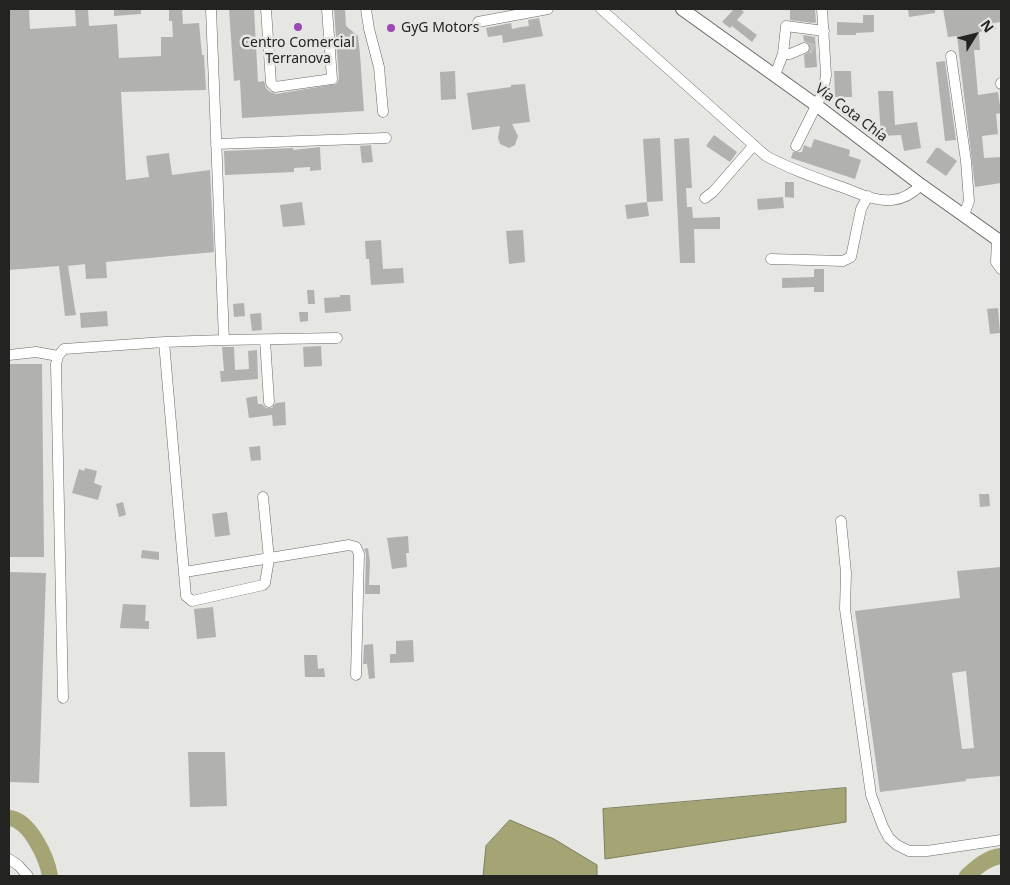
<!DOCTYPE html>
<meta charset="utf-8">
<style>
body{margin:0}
#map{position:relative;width:1010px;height:885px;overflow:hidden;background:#e6e6e3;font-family:"Noto Sans",sans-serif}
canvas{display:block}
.frame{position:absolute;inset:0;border:10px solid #232322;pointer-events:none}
.north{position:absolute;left:950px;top:10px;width:50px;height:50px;-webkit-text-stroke:4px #e6e6e3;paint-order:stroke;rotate:54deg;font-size:14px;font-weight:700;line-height:20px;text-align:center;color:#232322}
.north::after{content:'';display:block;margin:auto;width:18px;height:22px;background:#232322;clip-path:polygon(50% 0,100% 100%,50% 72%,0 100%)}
</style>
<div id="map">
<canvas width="1010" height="885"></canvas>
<div class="frame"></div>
<div class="north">N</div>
</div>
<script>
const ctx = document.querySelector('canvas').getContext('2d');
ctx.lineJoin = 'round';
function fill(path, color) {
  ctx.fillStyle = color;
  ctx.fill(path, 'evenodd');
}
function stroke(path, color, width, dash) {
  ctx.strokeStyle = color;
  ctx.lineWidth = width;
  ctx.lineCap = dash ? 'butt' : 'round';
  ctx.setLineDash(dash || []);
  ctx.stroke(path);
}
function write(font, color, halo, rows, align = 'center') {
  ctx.font = font + ' "Noto Sans",sans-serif';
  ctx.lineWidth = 5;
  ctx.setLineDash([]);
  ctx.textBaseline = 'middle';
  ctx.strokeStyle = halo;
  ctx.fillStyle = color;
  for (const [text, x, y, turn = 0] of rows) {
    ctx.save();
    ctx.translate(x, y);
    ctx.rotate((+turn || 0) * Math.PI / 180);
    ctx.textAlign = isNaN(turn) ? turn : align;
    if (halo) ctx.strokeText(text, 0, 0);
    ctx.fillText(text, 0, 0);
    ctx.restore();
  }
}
const water = new Path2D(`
 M846,788V822L605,859L603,809Z
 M510,820L554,839L597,865V876H483L486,846Z`);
fill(water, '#a4a475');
stroke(water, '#7d7d5c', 1);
stroke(new Path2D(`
 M9,818C30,820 47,858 50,876
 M967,876C978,866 987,858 1001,856`), '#a4a475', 16);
fill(new Path2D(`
 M9,9H29L30,29L76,26L75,9H88L89,26L117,24L119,58L161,56V37H173L172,21H169V9H182L183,24L199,23L202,55H204L206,90L121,92L126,180L149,177L146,156L169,153L172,175L210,170L214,252L106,262L107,278L86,279L85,264L68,266L76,315L65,316L59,266L9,270Z
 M114,9H141V14L114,16Z
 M229,9H254L258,82L264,81L266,88L270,92L276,94L336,84L339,79L334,9H345L346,26L358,36L360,54L364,111L242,118L240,80L234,81Z
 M734,9H740L744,12L737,20L757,35L752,42L732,26L730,28L722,22Z
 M908,9H935V13L909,17Z
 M943,9L1001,10V22L994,23L996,29L979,32L980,50H974L978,95L998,92L1001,113L996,114L998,134L982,136L984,158L1001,157V183L975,187L957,36L948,37Z
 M790,10H815L816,22L814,23L790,20Z
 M863,15H874V32L856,33V35H837V22L863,23Z
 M539,18L543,36L503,43L502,35L488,37L486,28L511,23L512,29L521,27L529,26L528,20Z
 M803,35L815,37L817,67L805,68L804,55L809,52L811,48L808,43L804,41Z
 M945,61L956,140L945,141L936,62Z
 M455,71L456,99L441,100L440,72Z
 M834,71H851L852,97H835Z
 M525,84L530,122L512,124L518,136L515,145L509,148L500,144L498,138L500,126L472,130L467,93L511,87V85Z
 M878,91H893L895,125L917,122L921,148L904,151L901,135L881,136Z
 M714,135L737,152L730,162L706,146Z
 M660,138L663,201L647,202L643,139Z
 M689,138L692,188H686L687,207H692L693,218L720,217V229H694L695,263H680L674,139Z
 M814,139L850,150L849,156L861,160L855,179L791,158L793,152H802L804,145L811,148Z
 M371,145L373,162L362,163L360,146Z
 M320,147L321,170L310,171V167L294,168V172L225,175L224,151L293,148V150Z
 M936,148H939L957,161L946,176L926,162Z
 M785,182H794V198L785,197Z
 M783,197L784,208L758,210L757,199Z
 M302,202L305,225L283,227L280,205Z
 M647,202L649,216L627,219L625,205Z
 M523,230L525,262L509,264L506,231Z
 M381,240L383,269L403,268L404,283L371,285L369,259H366L365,241Z
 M814,269H824V292H814V287L782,288V278L814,277Z
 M307,290H314L315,304H308Z
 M340,295H350L351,311L325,313L324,298L340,297Z
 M244,303L245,316L234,317L233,304Z
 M998,308L1000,333L990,334L987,309Z
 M107,311L108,326L81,328L80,313Z
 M299,312H308V321L300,322Z
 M261,313L262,330L252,331L250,314Z
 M321,346L322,366L304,367L303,347Z
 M222,347H234L235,370L249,369L248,351L257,350L258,379L221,382L220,371H224Z
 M9,364H42L44,557H9Z
 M257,396L258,404H262L266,408H272L276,403L285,402L286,425L273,426L272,415L249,418L246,398Z
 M260,446L261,460L251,461L249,447Z
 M85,468L97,471L94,483L102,486L98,500L72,493L79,469L84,471Z
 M979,494H989L990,506L980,507Z
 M123,502L126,515L119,517L116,504Z
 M227,512L230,535L215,537L212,514Z
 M408,536L409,553H406L407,567L392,569L387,538Z
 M368,548L370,562L369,585H380V594H365L366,554L364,549Z
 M142,550L159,552V560L141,558Z
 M1001,567V776L966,779V781L880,792L855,611L960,598L957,571ZM966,671L974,748L962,749L952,673Z
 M9,572L46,573L39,783L9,782Z
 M123,604L146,605L145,621H149V629L120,628Z
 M213,607L216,637L197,639L194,609Z
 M413,640L414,662L390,663V654H396V641Z
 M373,644L375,678L369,679L367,664H363L364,645Z
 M304,655H317L318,669L324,668L325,677H305Z
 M188,752H225L227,806L190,807Z`), '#b1b1af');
stroke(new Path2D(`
 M804,48L807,47L816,50`), '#bfbfbc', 10, [10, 5]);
const minor = new Path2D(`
 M266,9L271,83L275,87L332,79L327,9
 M366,9L369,29L379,67L383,112
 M601,9L766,156C792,170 819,179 847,189C860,194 877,202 892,200C904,199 913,193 921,185
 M478,22L548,9
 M783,54H790L804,48
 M951,56L966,161L969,201L964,215
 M775,75L783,54L786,26L824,31
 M1001,83V84
 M216,144L386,138
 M796,146L823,92L826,75L822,9
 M705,198L713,192L754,145
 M997,240L996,262L1001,269
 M771,259L843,261L851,257L861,209L868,196
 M224,340L337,338
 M265,340L269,402
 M164,342L186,596L192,601L263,585L265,583L269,559L263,497
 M9,355L36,352L58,356
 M841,521L846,573L845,609L871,795L883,827L889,838L897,845L909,851H927L1001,840
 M184,570L191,571L349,545L356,547L359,554L356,675
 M63,698L56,364L58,356L64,349L164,342L224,340L211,9
 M9,859L18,865L28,876`);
const major = new Path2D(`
 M682,9L816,105L921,185L1001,242`);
stroke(minor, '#686866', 11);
stroke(major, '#686866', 14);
stroke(minor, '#fff', 10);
stroke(major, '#fff', 12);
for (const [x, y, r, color] of [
 [298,27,5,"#9c48b7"],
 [391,28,5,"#9c48b7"]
]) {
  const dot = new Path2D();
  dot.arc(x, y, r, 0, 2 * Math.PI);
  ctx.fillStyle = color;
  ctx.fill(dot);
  stroke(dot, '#e6e6e3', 2);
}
write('14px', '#232322', '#e6e6e3', [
 ["GyG Motors",401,28],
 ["Centro Comercial",298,43,"center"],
 ["Terranova",298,59,"center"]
], 'left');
write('14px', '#232322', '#e6e6e3', [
 ["Vía Cota Chía",851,113,37]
]);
</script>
